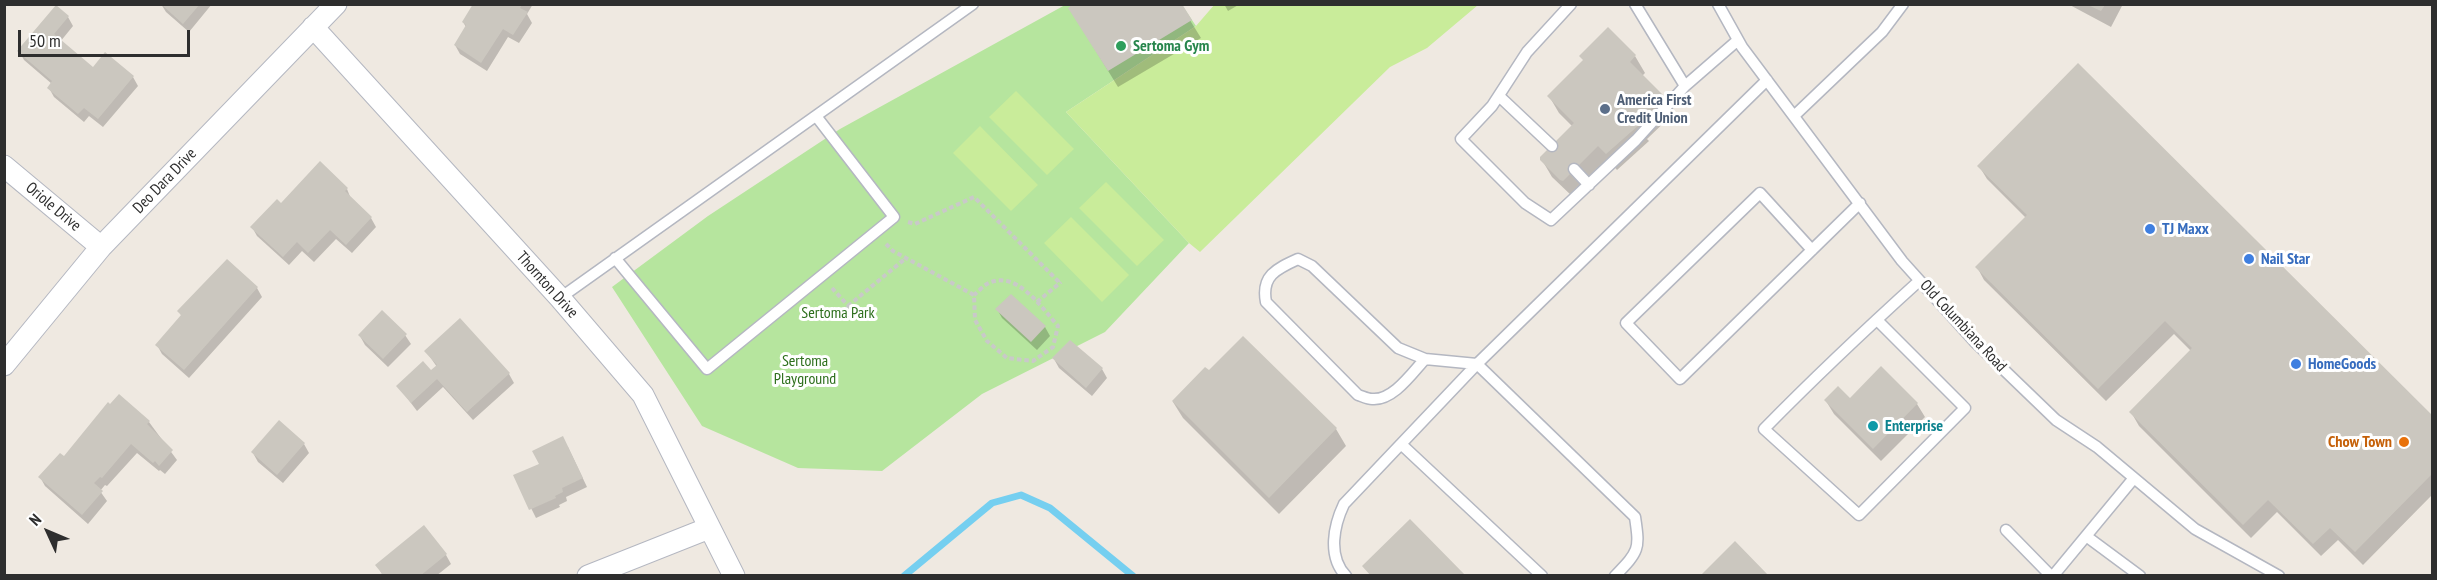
<!DOCTYPE html>
<style>
body{margin:0}
#map{position:relative;width:2437px;height:580px;overflow:hidden;background:#efe9e1;font-family:"PT Sans Narrow",sans-serif}
canvas{display:block}
.frame{position:absolute;inset:0;border:6px solid #2e2e2e;pointer-events:none}
.north{position:absolute;left:18px;top:502px;width:60px;height:60px;-webkit-text-stroke:4px #fff;paint-order:stroke;rotate:314deg;font-size:16px;font-weight:700;line-height:24px;text-align:center;color:#2e2e2e}
.north::after{content:'';display:block;margin:auto;width:21px;height:27px;background:#2e2e2e;clip-path:polygon(50% 0,100% 100%,50% 72%,0 100%)}
.scale{position:absolute;left:18px;top:30px;width:172px;height:27px;box-sizing:border-box;border:3px solid #2e2e2e;border-top:0;padding-left:8px;font-size:18px;line-height:21px;white-space:nowrap;color:#2e2e2e;-webkit-text-stroke:4px #fff;paint-order:stroke}
</style>
<div id="map">
<canvas width="2437" height="580"></canvas>
<div class="frame"></div>
<div class="north">N</div>
<div class="scale">50 m</div>
</div>
<script>
const ctx = document.querySelector('canvas').getContext('2d');
ctx.lineJoin = 'round';
function fill(path, color) {
  ctx.fillStyle = color;
  ctx.fill(path, 'evenodd');
}
function stroke(path, color, width, dash) {
  ctx.strokeStyle = color;
  ctx.lineWidth = width;
  ctx.lineCap = dash ? 'butt' : 'round';
  ctx.setLineDash(dash || []);
  ctx.stroke(path);
}
function write(font, color, halo, rows, align = 'center') {
  ctx.font = font + ' "PT Sans Narrow",sans-serif';
  ctx.lineWidth = 6;
  ctx.setLineDash([]);
  ctx.textBaseline = 'middle';
  ctx.strokeStyle = halo;
  ctx.fillStyle = color;
  for (const [text, x, y, turn = 0] of rows) {
    ctx.save();
    ctx.translate(x, y);
    ctx.rotate((+turn || 0) * Math.PI / 180);
    ctx.textAlign = isNaN(turn) ? turn : align;
    if (halo) ctx.strokeText(text, 0, 0);
    ctx.fillText(text, 0, 0);
    ctx.restore();
  }
}
fill(new Path2D(`
 M1065,5H1182L1196,26L1066,112L1189,243L1105,332L982,394L882,471L798,468L702,426L612,287L708,216L840,129Z`), '#b6e59e');
fill(new Path2D(`
 M1215,4H1478V5L1427,48L1390,67L1200,252L1189,243L1066,112L1196,26Z
 M1016,91L1074,149L1047,175L989,117Z
 M980,126L1038,185L1011,211L953,153Z
 M1106,182L1164,240L1137,266L1079,208Z
 M1071,217L1129,275L1102,302L1044,243Z`), '#c9ec9a');
fill(new Path2D(`
 M161,4H212L189,32L166,12Z
 M474,4H533L527,14L532,23L519,43L508,37L487,71L460,54L455,45L466,27L463,22Z
 M1180,4L1201,38L1118,87L1080,25Z
 M1224,4H1240L1228,11Z
 M2068,4H2123L2111,27Z
 M56,7L68,17L73,26L60,42L93,69L133,77L138,86L103,127L89,116L84,122L54,97L49,88L52,84L24,60L19,51Z
 M1635,56L1645,73L1642,76L1663,97L1673,114L1647,139L1649,141L1617,170L1609,161L1573,197L1552,177L1542,160L1573,127L1559,113L1549,96Z
 M2078,66L2432,417V495L2363,565L2338,540L2321,556L2277,512L2251,538L2139,426L2131,412L2191,351L2174,334L2106,401L1984,280L1977,267L2026,218L1987,179L1979,166Z
 M347,189L351,199L371,218L376,227L352,253L336,239L314,262L302,251L289,265L257,236L252,227L281,205Z
 M227,261L257,288L262,297L189,378L162,354L157,345L182,317L179,311Z
 M1011,296L1045,327L1050,336L1037,350L1002,318L997,309Z
 M405,335L411,344L388,367L365,345L360,336Z
 M1243,338L1336,429L1346,446L1279,514L1183,418L1173,402L1209,372Z
 M1070,342L1102,369L1107,378L1092,396L1059,368L1054,359Z
 M426,351L509,374L514,383L473,420L443,387L417,411L398,386L431,373L437,367Z
 M1881,369L1917,404L1925,417L1881,461L1834,414L1826,401L1850,400Z
 M119,396L149,422L177,460L165,474L160,470L159,471L137,453L107,486L105,485L100,491L107,501L88,524L45,486L40,477L64,458Z
 M304,444L309,453L283,483L258,462L253,453Z
 M568,447L587,487L566,497L567,501L559,505L560,507L536,518L515,476L540,464Z
 M446,555L451,564L436,576H383L377,565Z`), '#0003');
stroke(new Path2D(`
 M904,576L992,503L1021,495L1050,508L1133,576`), '#75cff0', 7);
fill(new Path2D(`
 M161,4H200L183,24Z
 M473,4H522L520,8L528,12L513,35L503,29L481,63L454,45L466,25L462,22Z
 M1073,4H1182L1192,20L1108,71L1068,8Z
 M56,5L69,16L54,34L93,67L105,52L134,76L98,119L84,108L78,114L47,88L52,81L17,51Z
 M2088,5H2105L2101,11Z
 M1608,27L1636,55L1630,62L1664,96L1638,122L1640,124L1606,154L1598,146L1563,181L1560,180L1540,160V157L1574,123L1547,96L1583,60L1579,56Z
 M2078,63L2432,415V474L2355,552L2330,528L2313,544L2268,500L2243,525L2129,412L2192,348L2165,321L2098,389L1975,267L2027,215L1977,166Z
 M320,161L348,188L345,191L372,217L346,245L330,230L308,253L297,242L283,257L250,227L277,199L281,203Z
 M227,259L258,287L184,370L155,345L181,315L177,311Z
 M1011,294L1046,326L1031,342L995,309Z
 M382,310L407,334L383,359L358,335Z
 M460,318L510,373L467,412L437,379L411,403L396,386L423,361L431,370L437,365L424,351Z
 M1243,336L1337,428L1269,498L1172,401L1205,367L1209,370Z
 M1070,340L1103,368L1086,388L1052,358Z
 M1881,366L1918,403L1873,449L1824,400L1838,386L1850,398Z
 M119,394L150,421L147,424L173,450L159,466L155,461L153,463L131,444L102,478L100,477L94,483L103,491L82,515L38,477L60,453L64,456L108,402L110,404Z
 M279,420L305,443L277,475L251,452Z
 M563,436L583,478L562,488L563,492L555,496L556,498L529,510L513,475L539,464L532,451Z
 M1410,519L1466,576H1371L1362,566Z
 M424,525L447,554L420,576H384L375,565Z
 M1735,541L1769,576H1700Z`), '#cbc7bf');
const service = new Path2D(`
 M1571,4L1527,52L1492,106L1461,139L1525,203L1551,220L1636,140L1685,86L1738,40
 M1635,4L1685,86
 M1718,4L1742,47L1902,261L1974,341L2056,420L2097,447L2195,529L2279,576
 M1499,96L1552,146
 M1794,116L1882,32L1903,4
 M1574,169L1589,185
 M1812,250L1760,193L1626,323L1680,379L1860,203
 M615,258L707,369L894,217L816,116
 M560,298L973,4
 M1877,320L1965,408L1859,515L1764,429C1814,378 1866,329 1919,281
 M1425,359C1412,373 1393,401 1372,399C1367,399 1362,396 1358,395L1266,302C1261,276 1276,269 1298,259L1312,266L1398,348L1425,359L1477,364L1767,80
 M1401,444L1542,576
 M2006,530L2051,576
 M2086,536L2140,576
 M1346,576C1327,556 1334,525 1344,504L1477,364L1635,517C1640,550 1639,551 1615,576
 M2053,576L2134,478`);
const minor = new Path2D(`
 M313,27L560,298L643,395L734,576
 M4,166L101,247
 M4,365L101,247L336,4
 M588,576L709,528`);
stroke(service, '#b4b7c1', 13);
stroke(minor, '#b4b7c1', 23);
stroke(new Path2D(`
 M908,222L915,224L974,197L1060,283
 M886,244L893,251L974,295L975,320L987,341L1007,358L1033,361L1053,347L1058,326C1042,308 1017,270 989,283C984,285 979,291 974,295
 M832,288L862,321
 M1037,302L1061,282
 M848,306L906,258`), '#c9c9c9', 4, [4.5, 3]);
stroke(service, '#fff', 10);
stroke(minor, '#fff', 21);
for (const [x, y, r, color] of [
 [1121,46,6,"#2e9e5b"],
 [1605,109,6,"#5c6f8a"],
 [2150,229,6,"#3f7fe0"],
 [2249,259,6,"#3f7fe0"],
 [2296,364,6,"#3f7fe0"],
 [1873,426,6,"#0f9aa8"],
 [2404,442,6,"#e8710a"]
]) {
  const dot = new Path2D();
  dot.arc(x, y, r, 0, 2 * Math.PI);
  ctx.fillStyle = color;
  ctx.fill(dot);
  stroke(dot, '#fff', 2);
}
write('bold 16px', '#27864d', '#fff', [
 ["Sertoma Gym",1133,46]
], 'left');
write('bold 16px', '#4e5e75', '#fff', [
 ["America First",1617,100],
 ["Credit Union",1617,118]
], 'left');
write('16px', '#2e2e2e', '#fff', [
 ["Deo Dara Drive",165,181,-46],
 ["Oriole Drive",53,207,40],
 ["Thornton Drive",547,285,48],
 ["Old Columbiana Road",1963,326,47]
]);
write('bold 16px', '#366cbe', '#fff', [
 ["TJ Maxx",2162,229],
 ["Nail Star",2261,259],
 ["HomeGoods",2308,364]
], 'left');
write('16px', '#2c6e1b', '#fff', [
 ["Sertoma Park",838,313],
 ["Sertoma",805,361],
 ["Playground",805,379]
]);
write('bold 16px', '#0d838f', '#fff', [
 ["Enterprise",1885,426]
], 'left');
write('bold 16px', '#c56008', '#fff', [
 ["Chow Town",2392,442]
], 'right');
</script>
